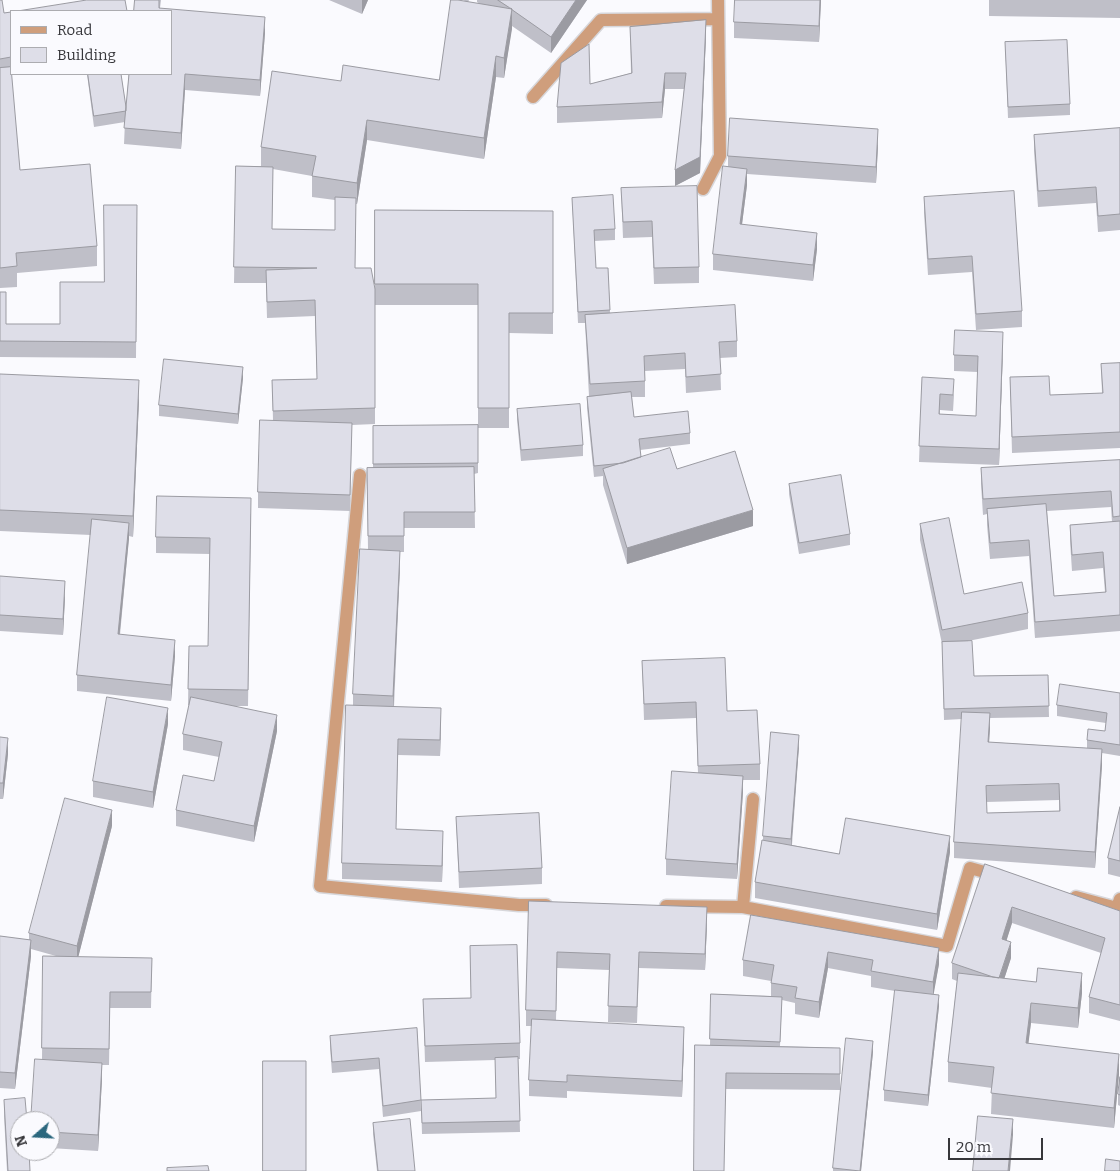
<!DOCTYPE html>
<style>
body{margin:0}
#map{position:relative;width:1120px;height:1171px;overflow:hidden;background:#fafafe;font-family:Bitter,serif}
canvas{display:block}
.legend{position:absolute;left:10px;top:10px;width:162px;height:65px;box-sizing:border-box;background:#fafafe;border:1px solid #acacb0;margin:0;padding:6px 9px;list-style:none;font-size:15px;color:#36363a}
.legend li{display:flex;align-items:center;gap:10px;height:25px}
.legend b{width:25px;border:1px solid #acacb0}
.north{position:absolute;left:10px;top:1111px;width:50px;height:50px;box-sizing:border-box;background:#fafafe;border:1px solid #acacb0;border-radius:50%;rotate:251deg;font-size:14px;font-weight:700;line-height:20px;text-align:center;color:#36363a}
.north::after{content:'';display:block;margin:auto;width:18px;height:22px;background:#2b677e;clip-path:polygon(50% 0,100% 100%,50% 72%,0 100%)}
.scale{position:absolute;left:948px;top:1138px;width:95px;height:22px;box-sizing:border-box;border:2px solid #36363a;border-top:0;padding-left:6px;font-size:15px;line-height:18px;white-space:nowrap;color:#36363a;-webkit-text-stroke:4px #fafafe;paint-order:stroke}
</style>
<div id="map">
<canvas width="1120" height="1171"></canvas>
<ul class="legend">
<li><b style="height:6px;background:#cf9e7c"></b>Road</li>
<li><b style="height:14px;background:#dedee8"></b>Building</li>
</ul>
<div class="north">N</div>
<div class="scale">20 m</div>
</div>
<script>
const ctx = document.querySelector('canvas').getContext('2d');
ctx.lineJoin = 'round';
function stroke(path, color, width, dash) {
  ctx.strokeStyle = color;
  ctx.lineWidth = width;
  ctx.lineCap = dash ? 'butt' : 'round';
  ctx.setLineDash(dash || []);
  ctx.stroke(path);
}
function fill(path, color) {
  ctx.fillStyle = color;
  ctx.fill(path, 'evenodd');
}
const minor = new Path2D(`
 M533,97L601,20L718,19
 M703,189L720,156L718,0
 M360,475L320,886L519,905H546
 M1076,897L1117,908L1120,899
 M666,906L743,907L947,946L970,868L999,876
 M743,907L753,799`);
stroke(minor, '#d7d7db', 15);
stroke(minor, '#cf9e7c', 12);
fill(new Path2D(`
 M0,0L4,13L11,12V73L20,170L97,246V266L17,273V287L0,288Z
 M135,0H161L160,8L265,33L260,96L185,90L181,149L124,144L125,122L94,127L87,74H121L126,107Z
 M329,0H368L362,14Z
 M463,0H469L468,2L480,4L477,2V0H587L551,53L512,26L504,78L496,77L484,159L367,140L357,204H356L355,268L375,288V210L553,211V334L509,333V428H478V473L474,474L475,528H404V552H400V567L394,707L441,724L440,756L398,755L396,829L443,847L442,882L342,879V863L353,705V694L368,550L367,468H373V426L478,425V305H375V424L352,425L350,511L258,508V492L273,420L272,380L317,379L315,316L267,318L266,283H234L236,166H261V147L341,81L439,80L465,1ZM273,169L312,176V197L335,200V230L272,229Z
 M821,0L819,42L734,38V22Z
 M989,0H1120V18L989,16Z
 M630,27L706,36L700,173L675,186L684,89H665L662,118L557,123V107L590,84L631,73Z
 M1005,42L1070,104V115L1008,118Z
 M1120,128V230L1098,232L1096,203L1038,207L1034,151V135Z
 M878,145L876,183L747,174V185L742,224L817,249L813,281L713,270V254L728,167V156Z
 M621,188L699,267V283L654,284L652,237L623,238Z
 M924,197L1022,311V327L976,330L972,272L928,275L924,213Z
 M572,198L615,229V240L594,241L596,268H608L610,313L737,341V357L720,358L721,390L686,393L685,369L645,371V397H632L634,417L690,433V444L640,450L641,457L677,469L753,526L627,564L603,485V476L594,477L587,408V397L589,396L585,323H578Z
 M137,205L136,358L0,357V292L6,324H60L104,282Z
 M1003,348L999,465L919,462L922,377L954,395L953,411L940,410V414L976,416L978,372L954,371V355Z
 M1120,363V448L1012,453L1010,377L1050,395L1102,393L1101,364Z
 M0,374L139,400L133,537L129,536L120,635L175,656L171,701L77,691V675L91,535L0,531Z
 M243,378L238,424L159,416V405Z
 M517,409L583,445V456L521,461L517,420Z
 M1120,460V631L1035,638L1029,556L990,559L987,525V514L983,515L981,484V468ZM1111,507L1112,522L1070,525V541L1072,571L1103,568L1105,592L1054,596L1047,511Z
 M789,484L850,534V545L799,554L789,494Z
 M251,514L248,706H235L277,731L254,842L176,826V810L214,781L219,757L183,750V734L189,705H188L189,646H208L210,554L156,553V537Z
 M920,524L964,594L1028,613V629L968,641L974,676L1048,675L1049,717L990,718L989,742L1087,748V740L1105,731L1106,723L1057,716V705L1120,693V756L1102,753V765L1095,868L954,858V842L962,719L944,720L942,644L920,540ZM1059,800V811L987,813L986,802Z
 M0,576L65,597L63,635L0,631Z
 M642,661L727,711L760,764V780H743V792L737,879L666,875V859L698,773L696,718L644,720Z
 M168,724L153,808L93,797V781Z
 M0,737L8,754L3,799H0Z
 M799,746L792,845L839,854L950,852L937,930L755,898V882L763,840V836Z
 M1120,807V877L1108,874V858Z
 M456,817L542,868V884L459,888Z
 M112,826L78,957L152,958L151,1008H110L109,1065H102V1079L98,1151L50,1148V1121L42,1059L43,956H56L31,949V956L15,1089L0,1088V936L29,940V933Z
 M985,864L1120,911V1021L1089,1013V997L1101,953L1012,923L1006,941L1011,958L1004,979L1082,993L1078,1028L1031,1023L1028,1043L1119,1074L1114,1128L991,1114L992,1088L948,1082V1062L957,981L952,979V963Z
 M529,901L707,923L705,970L639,968L637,1023L608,1022L609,970L557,968L556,1020L684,1043L682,1097L567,1091V1098L529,1096V1080L532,1026H526V1010Z
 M751,915L939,964L933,994L939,1006L928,1106L884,1101V1090L895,991L871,987V976L828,968L819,1018L795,1014V1003L782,1000L780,1046L840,1048V1090L726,1089L710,1045L711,994L771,996V981L743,976V960Z
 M470,946L520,1043V1059H518L520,1132L422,1134L421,1100L496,1099L495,1060L425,1062L423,999L471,998Z
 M417,1028L421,1111L383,1117L379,1069L332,1073L330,1047V1036Z
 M873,1052L861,1171H833V1168Z
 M1120,1077V1106L1118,1105V1094Z
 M4,1100L30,1171H7L4,1116Z
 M373,1123L415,1171H377L373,1134Z`), '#bfbfc8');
fill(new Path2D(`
 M362,0H368L362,14Z
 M576,0H587L551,53V37Z
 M820,0H821L819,42V26Z
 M512,9V29L504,78V58Z
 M265,17V33L260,96V80Z
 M706,20V36L700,173L675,186V170Z
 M496,56V77L484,159V138Z
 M665,73V89L662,118V102Z
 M185,74V90L181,149V133Z
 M367,120V140L357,204V183Z
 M878,129V145L876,183V167Z
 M747,169V185L740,240V224Z
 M817,233V249L813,281V265Z
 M1003,332V348L999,465V449Z
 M243,367V378L238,424V414Z
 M139,380V400L133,537V516Z
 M753,510V526L627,564V548Z
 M129,523V539L118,650V634Z
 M400,551V567L393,712V696Z
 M65,581V597L63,635V619Z
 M175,640V656L171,701V685Z
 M168,708V724L153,808V792Z
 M441,708V724L440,756V740Z
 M990,713V729L988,758V742Z
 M277,715V731L254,842V826Z
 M799,735V746L791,850V839Z
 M8,738V754L3,799V783Z
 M1102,749V765L1095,868V852Z
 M743,776V792L737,879V864Z
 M112,810V826L77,962V946Z
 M443,831V847L442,882V866Z
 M950,836V852L937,930V914Z
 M707,907V923L705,970V954Z
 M1012,907V923L1002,955V939Z
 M31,940V956L15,1089V1073Z
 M1011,942V958L999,995V979Z
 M939,948V964L933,998V982Z
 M828,952V968L819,1018V1002Z
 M1082,973V993L1078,1028V1008Z
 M939,995V1006L928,1106V1095Z
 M1031,1003V1023L1026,1063V1043Z
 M684,1027V1043L682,1097V1081Z
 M873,1041V1052L861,1171H860Z
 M1119,1054V1074L1114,1128V1108Z
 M102,1063V1079L98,1151V1135Z
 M1013,1119V1135L1010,1171H1008Z`), '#9b9ba2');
const building = new Path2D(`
 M0,0H2L4,13L11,12V57L0,59Z
 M87,0H125L127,11H18Z
 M135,0H159V8L265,17L260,80L185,74L181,133L124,128L129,74H171V11H134Z
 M451,0H458L512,9L504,58L496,56L484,138L367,120L357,183L312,176L316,156L261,147L272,71L341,81L343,65L439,80Z
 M498,0H576L551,37L511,9H512L510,8Z
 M735,0H820L819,26L734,22Z
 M706,20L700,157L675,170L686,73H665L662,102L557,107L561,63L589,44L590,84L632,73L630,27Z
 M1067,40L1070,104L1008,107L1005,42Z
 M11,67L20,170L90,164L97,246L16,253L17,266L0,268V68Z
 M88,74H121L126,107V111L94,116Z
 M730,118L878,129L876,167L728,156Z
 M1120,128V214L1098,216L1096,187L1038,191L1034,135Z
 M236,166L273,167L272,229L335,230V197L356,198L355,268H371L375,289V408L273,411L272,380L317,379L315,300L267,302L266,270L317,268L234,267Z
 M723,166L747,169L740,224L817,233L813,265L713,254Z
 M697,186L699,267L654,268L652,221L623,222L621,188Z
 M1014,191L1022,311L976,314L972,256L928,259L924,197Z
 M613,195L615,229L594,230L596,268H608L610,310L578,312L572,198Z
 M104,205H137L136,342L0,341V292H6V324H60V282H104Z
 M375,210L553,211V313H509V408H478V284H375Z
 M735,305L737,341L719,342L721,374L686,377L685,353L644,356L645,381L590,384L585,315Z
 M955,330L1003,332L999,449L919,446L922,377L954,379L953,395L940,394L939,414L976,416L978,356L954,355Z
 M164,359L243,367L238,414L159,405Z
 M1120,363V432L1012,437L1010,377L1049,376L1050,395L1103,393L1101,364Z
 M0,374L139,380L133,516L0,510Z
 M631,392L634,417L688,411L690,433L639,439L641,457L623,463L594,466L587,397Z
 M580,404L583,445L521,450L517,409Z
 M260,420L352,423L350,495L258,492Z
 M478,425V463L373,464V426Z
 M670,448L677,469L735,451L753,510L627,548L603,469Z
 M1120,460V516L1113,517L1111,491L983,499L981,468Z
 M474,467L475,512H404V536H368L367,468Z
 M841,475L850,534L799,543L789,484Z
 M157,496L251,498L248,690L188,689L189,646H208L210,538L156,537Z
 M1046,504L1054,596L1106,592L1103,552L1072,555L1070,525L1120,521V615L1035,622L1029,540L990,543L987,509Z
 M949,518L964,594L1022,582L1028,613L942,630L920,524Z
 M92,519L129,523L118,634L175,640L171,685L77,675Z
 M360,549L400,551L393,696L353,694Z
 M0,576L65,581L63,619L0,615Z
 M972,641L974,676L1048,675L1049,706L944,709L942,642Z
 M725,658L727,711L757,710L760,764L698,766L696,702L644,704L642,661Z
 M1060,684L1120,693V745L1087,740L1088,729L1105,731L1107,713L1057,705Z
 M107,697L168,708L153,792L93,781Z
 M191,697L277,715L254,826L176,810L183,775L214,781L222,742L183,734Z
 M346,705L441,708L440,740L398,739L396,829L443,831L442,866L342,863Z
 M962,712L990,713L988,742L1102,749L1095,852L954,842ZM1059,784L1060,811L987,813L986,786Z
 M771,732L799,735L791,839L763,836Z
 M0,737L8,738L3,783H0Z
 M672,771L743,776L737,864L666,859Z
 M65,798L112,810L77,946L29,933Z
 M1120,807V861L1108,858Z
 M539,813L542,868L459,872L456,817Z
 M846,818L950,836L937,914L755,882L762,840L839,854Z
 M985,864L1120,911V1005L1089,997L1105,938L1012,907L1002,939L1011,942L999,978L993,977L952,963Z
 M529,901L707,907L705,954L639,952L637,1007L608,1006L610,954L557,952L556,1011L526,1010Z
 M751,915L939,948L933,982L871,971L873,960L828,952L819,1002L795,998L797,987L771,983L774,965L743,960Z
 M0,936L31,940L15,1073L0,1072Z
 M517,945L520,1043L425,1046L423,999L471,998L470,946Z
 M43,956L152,958L151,992H110L109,1049L42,1048Z
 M1038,968L1082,973L1078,1008L1031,1003L1026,1043L1119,1054L1114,1108L991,1093L994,1067L948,1062L958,973L1036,982Z
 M895,990L939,995L928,1095L884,1090Z
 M711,994L782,997L780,1042L710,1039Z
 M532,1019L684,1027L682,1081L567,1075V1082L529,1080Z
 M417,1028L421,1100L383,1106L379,1058L332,1062L330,1036Z
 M846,1038L873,1041L860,1171L833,1168Z
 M695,1045L840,1048V1074L726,1073L724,1171H694Z
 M518,1057L520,1121L422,1123L421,1100L496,1098L495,1058Z
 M35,1059L102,1063L98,1135L50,1132V1121H31Z
 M263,1061H306V1171H263Z
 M1120,1077V1095L1118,1094Z
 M25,1098L27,1121H20V1151H29L30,1171H8L4,1100Z
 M978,1116L1013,1119L1008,1171H973Z
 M410,1119L415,1171H378L373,1123Z
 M1106,1159L1120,1161V1171H1105Z
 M208,1166L209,1171H167V1168Z`);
fill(building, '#dedee8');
stroke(building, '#9b9ba2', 1);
</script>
